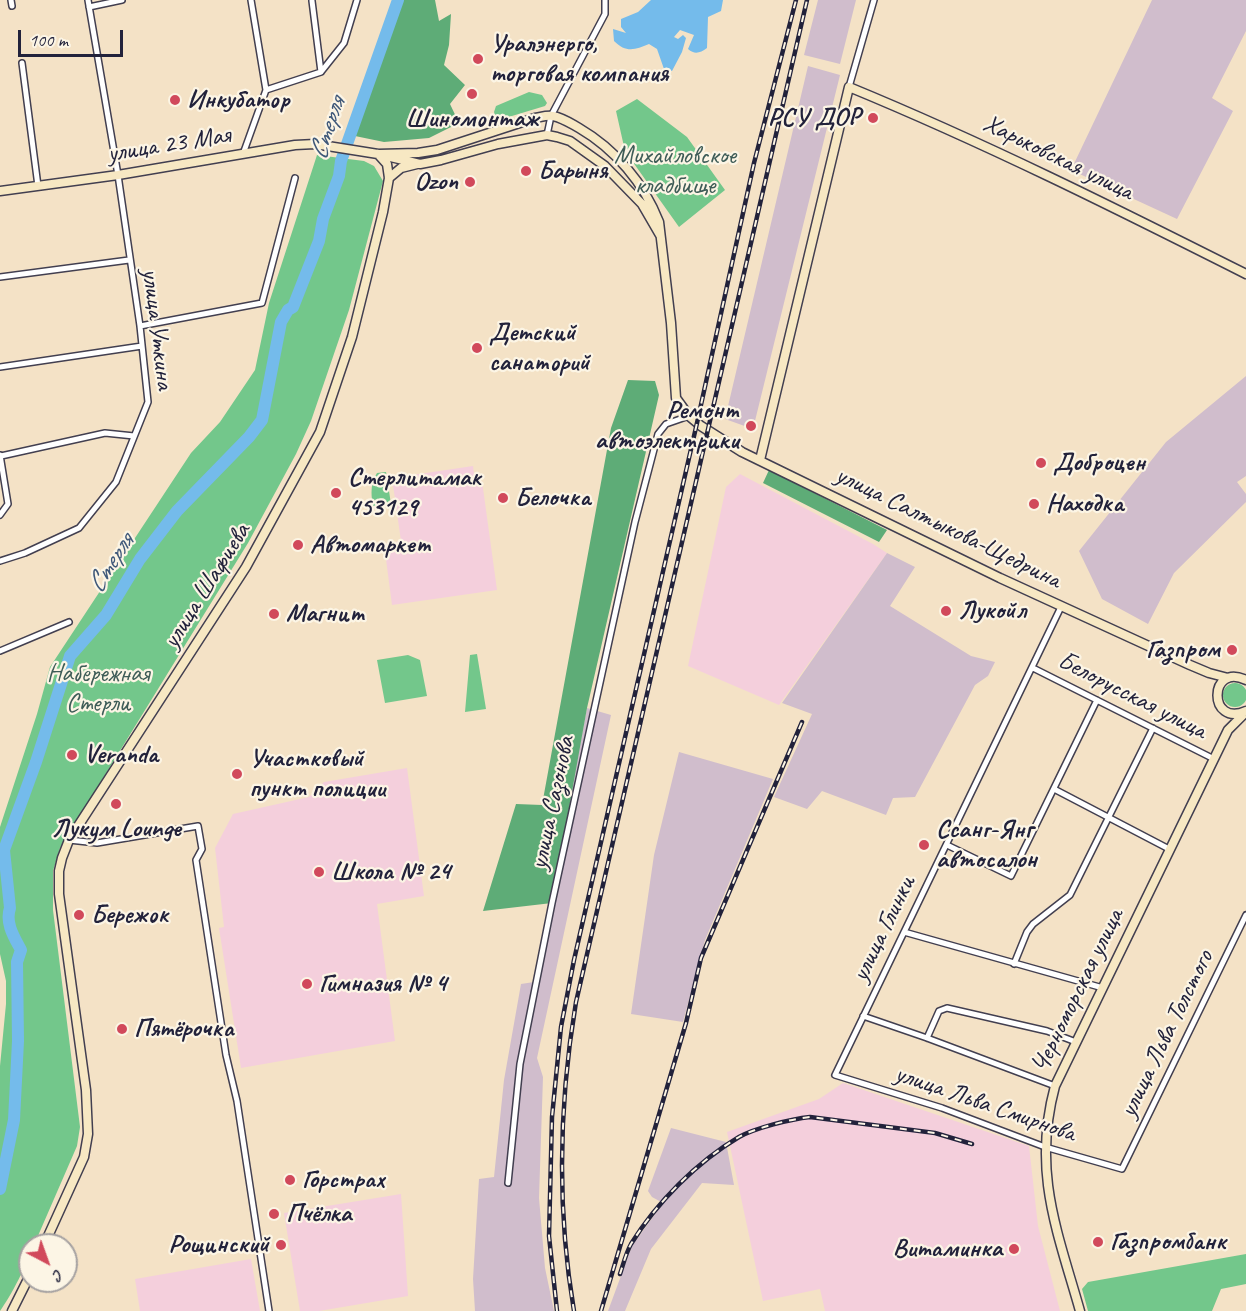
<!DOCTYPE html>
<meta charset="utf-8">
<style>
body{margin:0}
#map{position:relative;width:1246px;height:1311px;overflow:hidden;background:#f4e2c6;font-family:Caveat,sans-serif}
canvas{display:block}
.north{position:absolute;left:18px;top:1233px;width:60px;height:60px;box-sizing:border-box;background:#fcf5e5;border:2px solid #a5a1a1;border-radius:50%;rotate:139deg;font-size:16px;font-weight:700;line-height:24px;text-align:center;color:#22223b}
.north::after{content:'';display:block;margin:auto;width:21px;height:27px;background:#d1495b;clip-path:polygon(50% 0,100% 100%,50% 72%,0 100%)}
.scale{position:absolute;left:18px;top:30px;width:105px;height:27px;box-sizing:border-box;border:3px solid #22223b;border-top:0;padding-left:8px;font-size:18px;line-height:21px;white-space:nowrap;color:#22223b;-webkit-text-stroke:4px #fcf5e5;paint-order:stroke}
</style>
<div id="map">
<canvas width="1246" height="1311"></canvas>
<div class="north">С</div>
<div class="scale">100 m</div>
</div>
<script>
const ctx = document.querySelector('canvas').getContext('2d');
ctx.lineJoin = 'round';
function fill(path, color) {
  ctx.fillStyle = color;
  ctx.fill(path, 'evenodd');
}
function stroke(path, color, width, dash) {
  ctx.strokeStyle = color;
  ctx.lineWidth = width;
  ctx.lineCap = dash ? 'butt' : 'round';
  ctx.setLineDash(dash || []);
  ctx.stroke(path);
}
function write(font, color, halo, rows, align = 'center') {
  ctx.font = font + ' Caveat,sans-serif';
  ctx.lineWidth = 4.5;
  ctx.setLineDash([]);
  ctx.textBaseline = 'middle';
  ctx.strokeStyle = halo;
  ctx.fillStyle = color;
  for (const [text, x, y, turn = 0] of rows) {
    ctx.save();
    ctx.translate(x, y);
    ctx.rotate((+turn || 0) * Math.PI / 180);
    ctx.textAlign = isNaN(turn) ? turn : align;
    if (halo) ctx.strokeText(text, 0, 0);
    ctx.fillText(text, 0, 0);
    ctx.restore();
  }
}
fill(new Path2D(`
 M473,466L475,482L482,481L497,590L392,605L384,544L401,541L392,478Z
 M740,474L873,544L887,553L779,705L688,666L726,487Z
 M407,768L424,896L377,904L395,1041L241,1068L219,928L224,927L215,848L233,814L309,797L324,782Z
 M843,1083L1029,1146L1038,1226L1060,1311H825L820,1289L763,1301L727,1132L819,1099Z
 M401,1194L408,1296L319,1311H300L284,1213Z
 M251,1259L260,1311H140L135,1279Z`), '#f4cfdc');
fill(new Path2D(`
 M818,0H856L840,64L804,55Z
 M1152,0H1246V31L1212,98L1233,111L1177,219L1071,170Z
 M808,66L840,75L753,429L725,419Z
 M1246,376V476L1237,482L1246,494V502L1174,573L1148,624L1102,599L1079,551L1166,442Z
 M887,553L915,567L890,606L971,656L995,662L988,676L975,685L915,797L893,798L886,815L822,791L807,809L774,797L812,714L782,703Z
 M587,708L611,715L537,1058L543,1077L539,1198L545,1268L554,1311H475L473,1279L479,1179L494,1177L504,1080L521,984L534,982Z
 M679,752L773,779L705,940L683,1022L631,1014L654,855Z
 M671,1128L726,1142L734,1185L702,1183L651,1249L625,1311H608L632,1246L663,1203L652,1197L648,1191Z`), '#d0bdcc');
fill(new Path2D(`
 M529,92L542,95L547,103L545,106L502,119L496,118L494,112L496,106Z
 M637,99L687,137L725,190L679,227L625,151L616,111Z
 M317,155L364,161L374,166L383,181L349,310L311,421L296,454L248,543L60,848L53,871V910L80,1127L77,1146L34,1245H30C30,1262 10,1297 0,1311V1066L6,1004V981L0,954V827L37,714L50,667L191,453L220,422L255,370L269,303Z
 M386,472L391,504L373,506C371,495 370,484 377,473Z
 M477,654L486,709L465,712L470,655Z
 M408,655L420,660L427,696L385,703L377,660Z
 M1223 695a12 12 0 1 1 24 0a12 12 0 1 1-24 0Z
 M1246,1254V1284L1221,1289L1212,1311H1088L1082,1289L1088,1282Z`), '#73c78b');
fill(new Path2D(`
 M401,0H435L439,21L451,14L449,45L444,65L465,85L450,104L459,123L429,138L384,142L355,136Z
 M628,380L655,381L659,395L587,708L552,903L483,911L516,804L542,805L611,428Z
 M769,470L887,530L879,542L763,483Z`), '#5eac77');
fill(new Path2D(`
 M651,0H723L721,11L708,17L707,48C700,53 695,55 688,49L694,35L680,30L674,37L678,39L683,35L686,38L682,52L672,71L664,69L657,49L649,44C635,50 626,53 614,41L613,29L626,33L621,27V19L638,12Z`), '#74bbeb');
stroke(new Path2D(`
 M0,1189L14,1120L18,1041L17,962L21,950C14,937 5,923 10,908L4,850L36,762L70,656L106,615L140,559L177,511L249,437L262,420L281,322L288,310L293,307L319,241L323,219L339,176L341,161L398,0`), '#74bbeb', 12);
const street = new Path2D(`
 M11,0L12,6
 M312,1L321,72
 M89,7L122,0
 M22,63L38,186
 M849,87L874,0
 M266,90L321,72L344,43L357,0
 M547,135L551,116L605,14V0
 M243,154L266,90L251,0
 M0,277L129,260
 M140,326L262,303L295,178
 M0,367L142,346
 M1,456L105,433L134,436
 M0,515L8,504L0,455
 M0,561L25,553L79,528L116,482L148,402L140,326L118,175L88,0
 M1061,607L835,1075L942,1108L1045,1147L1122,1169L1246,915
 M0,651L69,622
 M1033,668L1214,759
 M1054,789L1169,849
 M69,840L97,843L198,826L202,849L196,860L226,1055L237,1101L269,1311
 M947,845L1011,876L1097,700
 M904,932L1103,988
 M1014,964L1027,932L1033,924L1070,895L1153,728
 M863,1016L927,1038L1055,1086
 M927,1038L939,1011L947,1008L1047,1031L1076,1042
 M508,1183L520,1064L552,903L635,522L658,434L666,424L689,416`);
const secondary = new Path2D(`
 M378,154L418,153L437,150L535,118C541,117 547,115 553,116C563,118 570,123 579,128C615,149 644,183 659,222L671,323L676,398L689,416L701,426L742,452L1000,578L1190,665L1209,673L1228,678
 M389,178L401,168L417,164
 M0,191L118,175L295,145L315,144L378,154L420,164L441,160L498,144L547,135L557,137L570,141L605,166L642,204L660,235
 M760,460L849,87C985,143 1115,208 1246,274
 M1246,711C1208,728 1208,662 1246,680
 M44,1245L84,1157L88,1134L86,1090L59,894V871L62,858L69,840L246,567L320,432L352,337L383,212L389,178L387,164L378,154
 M12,1311L30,1275
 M1080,1311C1057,1230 1032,1171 1055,1086L1228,730L1246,712`);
stroke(street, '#423f50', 8);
stroke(secondary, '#423f50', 11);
stroke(street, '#fff', 5);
stroke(secondary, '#f7e8c3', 8);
const rail = new Path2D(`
 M620,1274C623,1265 626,1253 631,1244C657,1202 697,1162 739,1137C755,1128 791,1119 810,1117L935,1133L972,1144
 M557,1311L549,1236L552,1117L561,1027L574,960L697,423L754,163L796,0
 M574,1311C557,1210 559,1103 576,1002L807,0
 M601,1311L686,1023L701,958L802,722`);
stroke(rail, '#22223b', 4.5);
stroke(rail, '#fcf5e5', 2, [7]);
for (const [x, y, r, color] of [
 [478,59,6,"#d1495b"],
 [472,94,6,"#d1495b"],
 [175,100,6,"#d1495b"],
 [873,118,6,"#d1495b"],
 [526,171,6,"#d1495b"],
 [470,182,6,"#d1495b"],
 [477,348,6,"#d1495b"],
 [751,426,6,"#d1495b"],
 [1041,463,6,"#d1495b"],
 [336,493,6,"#d1495b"],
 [503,498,6,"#d1495b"],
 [1034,504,6,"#d1495b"],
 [298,545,6,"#d1495b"],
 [946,611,6,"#d1495b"],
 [274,614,6,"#d1495b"],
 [1232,650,6,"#d1495b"],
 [72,755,6,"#d1495b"],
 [237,774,6,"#d1495b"],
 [116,804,6,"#d1495b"],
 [924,845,6,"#d1495b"],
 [319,872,6,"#d1495b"],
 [79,915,6,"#d1495b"],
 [307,984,6,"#d1495b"],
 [122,1029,6,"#d1495b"],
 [290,1180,6,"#d1495b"],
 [274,1214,6,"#d1495b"],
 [1098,1242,6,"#d1495b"],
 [281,1245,6,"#d1495b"],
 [1014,1249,6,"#d1495b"]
]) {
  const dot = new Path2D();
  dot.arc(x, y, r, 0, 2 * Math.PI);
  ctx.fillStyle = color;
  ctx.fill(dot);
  stroke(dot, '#fcf5e5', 2);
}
write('bold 26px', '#22223b', '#fcf5e5', [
 ["Уралэнерго,",490,44],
 ["торговая компания",490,74],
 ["Инкубатор",187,100],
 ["РСУ ДОР",861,118,"right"],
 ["Шиномонтаж",472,119,"center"],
 ["Барыня",538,171],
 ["Ozon",458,182,"right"],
 ["Детский",489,333],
 ["санаторий",489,363],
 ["Ремонт",739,411,"right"],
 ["автоэлектрики",739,441,"right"],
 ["Доброцен",1053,463],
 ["Стерлитамак",348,478],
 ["453129",348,508],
 ["Белочка",515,498],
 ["Находка",1046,504],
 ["Автомаркет",310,545],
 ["Лукойл",958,611],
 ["Магнит",286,614],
 ["Газпром",1220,650,"right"],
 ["Veranda",84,755],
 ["Участковый",249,759],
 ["пункт полиции",249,789],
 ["Лукум Lounge",116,829,"center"],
 ["Ссанг-Янг",936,830],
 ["автосалон",936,860],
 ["Школа № 24",331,872],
 ["Бережок",91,915],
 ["Гимназия № 4",319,984],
 ["Пятёрочка",134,1029],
 ["Горстрах",302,1180],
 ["Пчёлка",286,1214],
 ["Газпромбанк",1110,1242],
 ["Рощинский",269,1245,"right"],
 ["Витаминка",1002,1249,"right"]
], 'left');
write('26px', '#22223b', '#fcf5e5', [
 ["улица 23 Мая",169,145,-9],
 ["Харьковская улица",1058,158,26],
 ["улица Уткина",157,329,83],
 ["улица Салтыкова-Щедрина",948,528,26],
 ["улица Шафиева",207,586,-58],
 ["Белорусская улица",1132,696,27],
 ["улица Сазонова",553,803,-78],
 ["улица Глинки",884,929,-64],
 ["Черноморская улица",1078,991,-64],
 ["улица Льва Толстого",1167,1034,-64],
 ["улица Льва Смирнова",985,1104,19]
]);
write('26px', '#3e5c57', '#fcf5e5', [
 ["Михайловское",675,156],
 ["кладбище",675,186],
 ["Набережная",98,674],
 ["Стерли",98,704]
]);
write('italic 27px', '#3f5879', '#fcf5e5', [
 ["Стерля",328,129,-71],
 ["Стерля",111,564,-57]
]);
</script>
